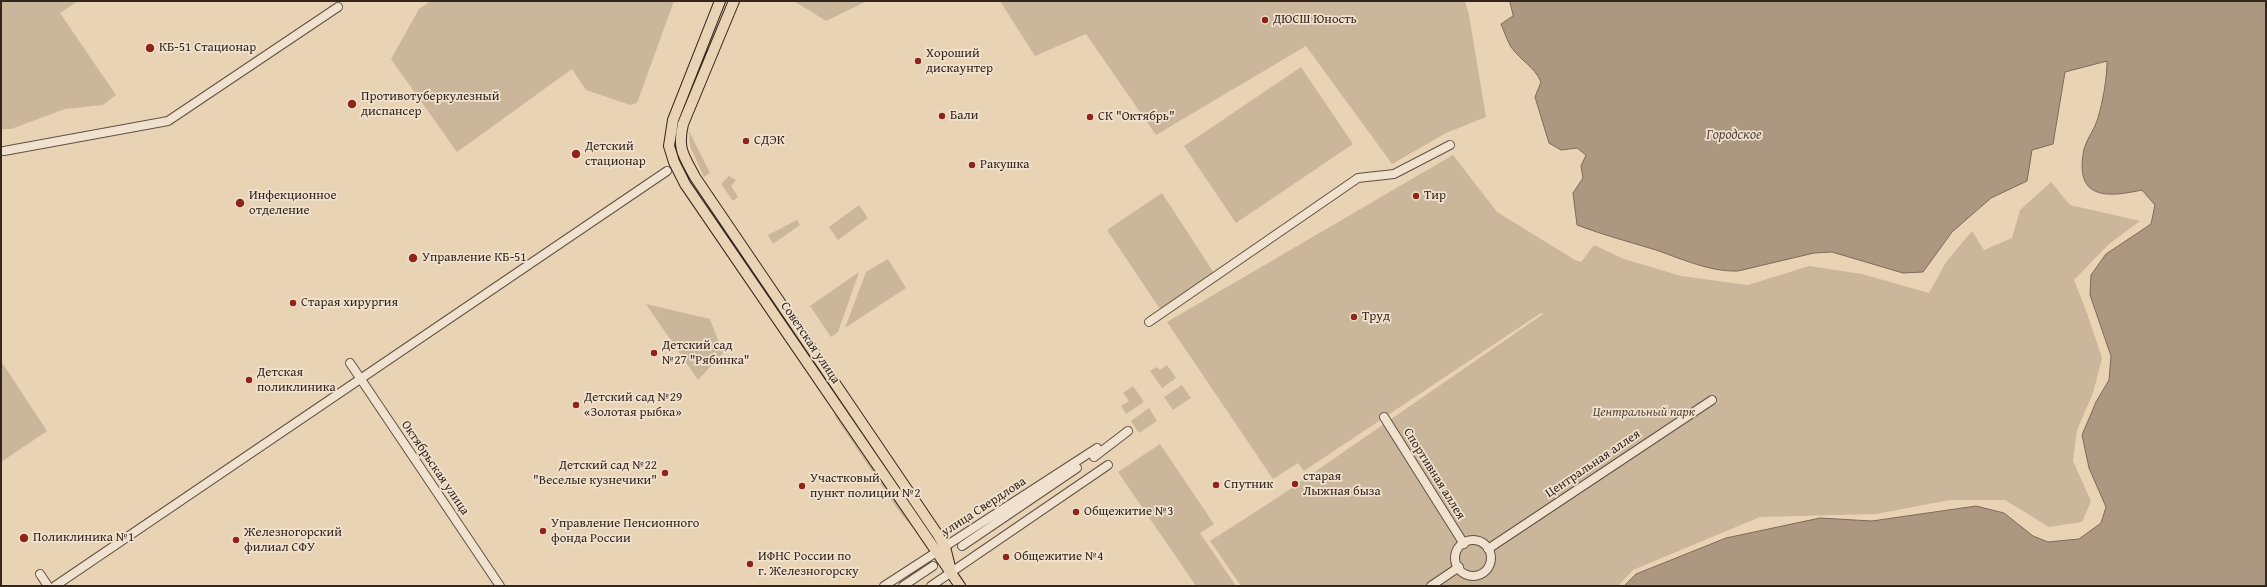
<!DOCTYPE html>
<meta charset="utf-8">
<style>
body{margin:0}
#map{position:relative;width:2267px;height:587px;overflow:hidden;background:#e9d3b5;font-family:"Gentium Book Plus",serif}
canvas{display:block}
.frame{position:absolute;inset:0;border:2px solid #35261d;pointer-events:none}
</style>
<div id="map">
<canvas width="2267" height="587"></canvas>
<div class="frame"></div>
</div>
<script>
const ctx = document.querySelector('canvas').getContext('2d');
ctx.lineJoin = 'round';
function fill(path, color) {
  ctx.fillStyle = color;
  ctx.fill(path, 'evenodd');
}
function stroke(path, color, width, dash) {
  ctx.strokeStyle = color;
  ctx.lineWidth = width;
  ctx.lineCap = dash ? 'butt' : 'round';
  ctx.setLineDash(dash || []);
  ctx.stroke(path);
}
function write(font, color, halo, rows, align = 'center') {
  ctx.font = font + ' "Gentium Book Plus",serif';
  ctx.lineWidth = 3.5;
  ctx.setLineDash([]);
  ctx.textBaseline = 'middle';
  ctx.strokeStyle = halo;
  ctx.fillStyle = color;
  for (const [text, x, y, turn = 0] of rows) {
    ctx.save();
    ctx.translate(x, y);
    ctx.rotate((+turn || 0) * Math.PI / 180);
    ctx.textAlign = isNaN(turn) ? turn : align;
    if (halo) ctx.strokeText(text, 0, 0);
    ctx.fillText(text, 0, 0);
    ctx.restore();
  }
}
fill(new Path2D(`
 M1,1H78L60,13L116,95L103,105L65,109L11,129H1Z
 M431,1H674L637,103L630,105L586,90L572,69L457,152L391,59L419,9Z
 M794,1H867L826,21Z
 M1000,1H1465L1469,15L1486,117L1446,133L1392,164L1306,46L1156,135L1086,34L1035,56Z
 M1301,67L1353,144L1236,223L1184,146Z
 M689,131L710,173L704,177L690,146Z
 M1453,155L1497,212L1575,260L1581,262L1594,245L1624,259L1681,276L1748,285L1809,266L1862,274L1929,293L1946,262L1972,231L1984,250L2012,238L2020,210L2051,182L2070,205L2140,221L2109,244L2074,280L2088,316L2102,358L2093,393L2077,430L2073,461L2091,501L2082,522L2049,527L2005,500H1950L1876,514L1760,517L1633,570L1618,586H1241L1210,541L1277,498L1543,314L1541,313L1304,471L1298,463L1273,479L1167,322Z
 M729,176L736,180L731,186L738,197L733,201L721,184Z
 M1162,193L1214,273L1160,309L1107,230Z
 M859,205L868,218L838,240L829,227Z
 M797,220L800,225L773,244L768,235Z
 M888,259L906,288L845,328L866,272Z
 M859,272L838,332L831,337L810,306Z
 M646,304L710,319L723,353L698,380Z
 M1,361L47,431L1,462Z
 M1167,365L1176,378L1162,388L1150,371L1157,367L1160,370Z
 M1182,385L1191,398L1173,410L1164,397Z
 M1133,386L1144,402L1126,414L1121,406L1129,401L1123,393Z
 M1149,408L1157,421L1139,433L1131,421Z
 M837,413L923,539L901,514L834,415Z
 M1160,444L1214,524L1200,533L1236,586H1196L1118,472Z`), '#cab69b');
const water = new Path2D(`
 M1510,1H2266V586H1624L1636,574L1726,538L1820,518L1872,521L1976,506L2004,513L2033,536L2048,542L2079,539L2101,523L2106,507L2089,468L2082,435L2096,402L2109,380L2111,356L2090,295L2091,275L2106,254L2151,224L2155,205L2142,190C2105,198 2074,199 2084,149C2087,138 2095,129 2098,118C2103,101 2107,78 2107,61L2065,72L2053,144L2032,150L2027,181L1991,198L1952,232L1923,272L1903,273L1832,252L1814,253L1738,271C1710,272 1682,259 1656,250C1630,242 1603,235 1577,225L1573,193L1583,178L1581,166L1586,155L1577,148L1561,150L1549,143L1535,97L1541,82C1534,66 1521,61 1511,47C1507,40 1504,31 1501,24L1513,16Z`);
fill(water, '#ac9881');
stroke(water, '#7c6a59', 1);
const minor = new Path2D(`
 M4,151L168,121L338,7
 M1149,322L1358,178L1394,174L1450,145
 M350,363L500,586
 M1384,417L1464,544
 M1094,457L1128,431
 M1455 558a18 18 0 1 1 36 0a18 18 0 1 1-36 0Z
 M962,546L1077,468
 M1488,549L1712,400
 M40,574L48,586
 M55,586L667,171
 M884,586L1097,448
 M903,586L933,566
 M931,586L1108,465
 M1431,586L1459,567`);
const major = new Path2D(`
 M720,1L673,120L669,146L674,162L685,184L960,586
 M734,1L683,124C677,149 684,156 695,177L938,535L945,547L950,567`);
stroke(minor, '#625143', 10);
stroke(major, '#35261d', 12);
stroke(minor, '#f1e2cf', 8);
stroke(major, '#e9d3b5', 10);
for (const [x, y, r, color] of [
 [1265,20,4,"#8f2418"],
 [150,48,5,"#8f2418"],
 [918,61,4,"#8f2418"],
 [352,104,5,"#8f2418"],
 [942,116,4,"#8f2418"],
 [1090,117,4,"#8f2418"],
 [746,141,4,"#8f2418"],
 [576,154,5,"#8f2418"],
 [972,165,4,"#8f2418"],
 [1416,196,4,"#8f2418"],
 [240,203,5,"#8f2418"],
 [413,258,5,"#8f2418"],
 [293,303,4,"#8f2418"],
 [1354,317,4,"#8f2418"],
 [654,353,4,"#8f2418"],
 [249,380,4,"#8f2418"],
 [576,405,4,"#8f2418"],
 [665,473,4,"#8f2418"],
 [1295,484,4,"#8f2418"],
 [1216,485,4,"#8f2418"],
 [802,486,4,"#8f2418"],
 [1076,512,4,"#8f2418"],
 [543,531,4,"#8f2418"],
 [24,538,5,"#8f2418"],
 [236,540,4,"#8f2418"],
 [1006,557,4,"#8f2418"],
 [750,564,4,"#8f2418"]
]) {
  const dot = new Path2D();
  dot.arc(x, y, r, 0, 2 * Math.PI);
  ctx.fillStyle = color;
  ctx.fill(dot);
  stroke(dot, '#f1e2cf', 1.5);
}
write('13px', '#35261d', '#f1e2cf', [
 ["ДЮСШ Юность",1273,20],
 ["КБ-51 Стационар",159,48],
 ["Хороший",926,54],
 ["дискаунтер",926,69],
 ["Противотуберкулезный",361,97],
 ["диспансер",361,112],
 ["Бали",950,116],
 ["СК \"Октябрь\"",1098,117],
 ["СДЭК",754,141],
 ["Детский",585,147],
 ["стационар",585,162],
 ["Ракушка",980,165],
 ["Инфекционное",249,196],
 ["отделение",249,211],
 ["Тир",1424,196],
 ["Управление КБ-51",422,258],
 ["Старая хирургия",301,303],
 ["Труд",1362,317],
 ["Детский сад",662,346],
 ["№27 \"Рябинка\"",662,361],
 ["Детская",257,373],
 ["поликлиника",257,388],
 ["Детский сад №29",584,398],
 ["«Золотая рыбка»",584,413],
 ["Детский сад №22",657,466,"right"],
 ["\"Веселые кузнечики\"",657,481,"right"],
 ["старая",1303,477],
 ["Лыжная быза",1303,492],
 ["Участковый",810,479],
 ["пункт полиции №2",810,494],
 ["Спутник",1224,485],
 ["Общежитие №3",1084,512],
 ["Управление Пенсионного",551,524],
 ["фонда России",551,539],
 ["Железногорский",244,533],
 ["филиал СФУ",244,548],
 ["Поликлиника №1",33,538],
 ["ИФНС России по",758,557],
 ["г. Железногорску",758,572],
 ["Общежитие №4",1014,557]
], 'left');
write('13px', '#35261d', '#f1e2cf', [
 ["Советская улица",810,343,56],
 ["Центральная аллея",1593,464,-34],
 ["Октябрьская улица",435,468,56],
 ["Спортивная аллея",1434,474,58],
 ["улица Свердлова",984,507,-33]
]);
write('italic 13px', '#5a4a3c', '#f1e2cf', [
 ["Центральный парк",1644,413]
]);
write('italic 14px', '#59483b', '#f1e2cf', [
 ["Городское",1734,135]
]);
</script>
